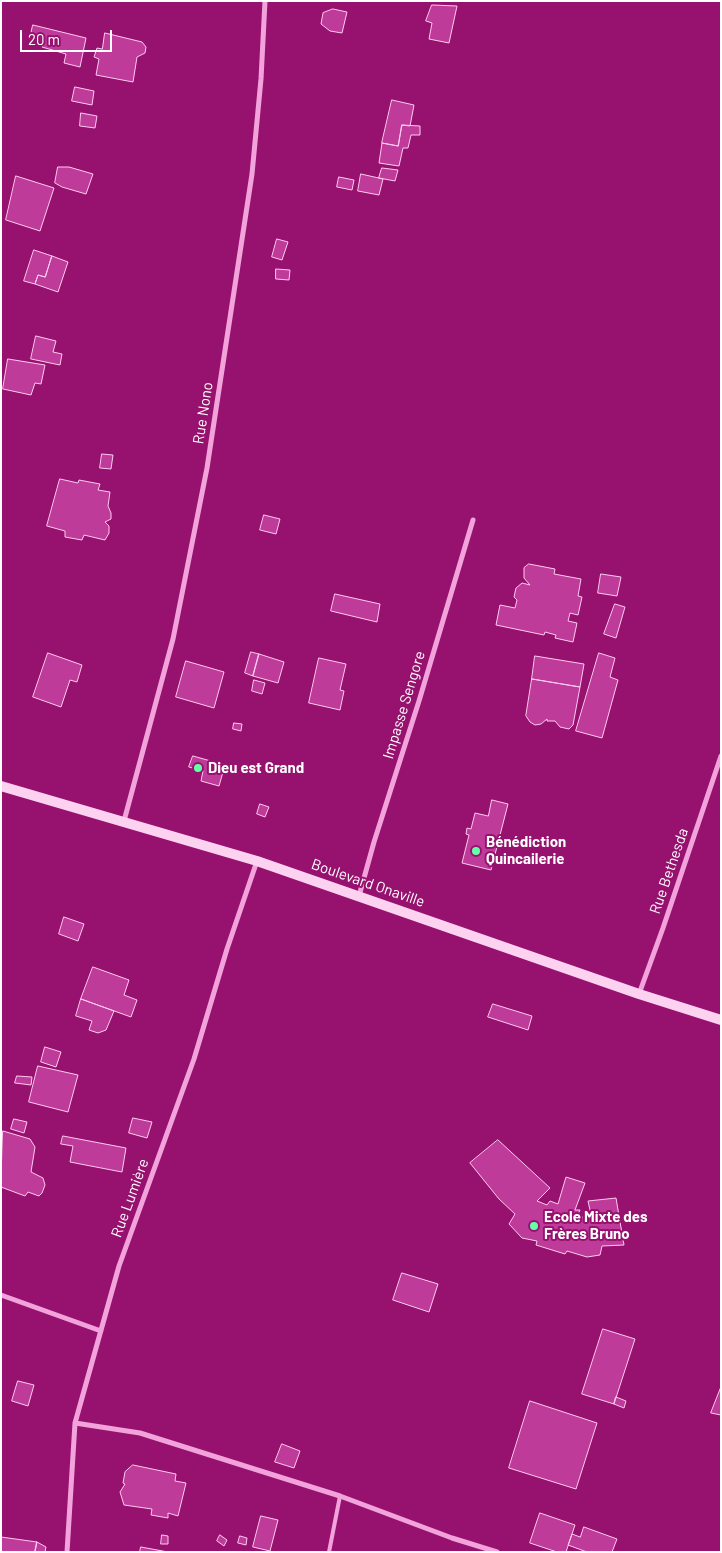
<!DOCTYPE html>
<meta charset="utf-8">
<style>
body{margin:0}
#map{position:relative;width:722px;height:1553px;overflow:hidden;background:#97126f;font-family:Barlow,sans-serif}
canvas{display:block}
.frame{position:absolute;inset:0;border:2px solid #fff;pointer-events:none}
.scale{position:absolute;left:20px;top:30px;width:92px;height:22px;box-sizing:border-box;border:2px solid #fff;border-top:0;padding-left:6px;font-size:15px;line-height:18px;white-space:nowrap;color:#fff;-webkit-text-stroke:4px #97126f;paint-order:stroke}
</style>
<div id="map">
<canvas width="722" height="1553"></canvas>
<div class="frame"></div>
<div class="scale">20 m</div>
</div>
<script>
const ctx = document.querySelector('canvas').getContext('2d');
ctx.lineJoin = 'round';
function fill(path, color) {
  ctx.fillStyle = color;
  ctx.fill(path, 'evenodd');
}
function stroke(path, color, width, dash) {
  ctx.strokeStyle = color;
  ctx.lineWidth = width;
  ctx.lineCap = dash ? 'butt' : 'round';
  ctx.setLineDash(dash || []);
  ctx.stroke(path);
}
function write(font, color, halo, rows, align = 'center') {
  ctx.font = font + ' Barlow,sans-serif';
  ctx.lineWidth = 4;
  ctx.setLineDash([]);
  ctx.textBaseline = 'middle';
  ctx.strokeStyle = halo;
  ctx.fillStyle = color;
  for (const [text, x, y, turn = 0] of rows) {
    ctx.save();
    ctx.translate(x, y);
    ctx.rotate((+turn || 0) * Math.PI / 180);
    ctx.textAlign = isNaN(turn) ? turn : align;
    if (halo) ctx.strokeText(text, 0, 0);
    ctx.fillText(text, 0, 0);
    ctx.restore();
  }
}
const building = new Path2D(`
 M432,5L457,6L449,43L429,39L432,23L426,21Z
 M333,9L347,12L342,33L330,31L321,24L323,13Z
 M33,25L86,38L80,67L64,63L66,54L42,47V43L30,39Z
 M105,33L142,42L146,47L145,53L137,57L133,82L96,75L99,59L94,57L97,48L102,49Z
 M75,87L94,91L92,105L72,101Z
 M392,100L414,105L410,126L402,125L398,146L382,143Z
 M81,113L97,116L95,128L80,126Z
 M402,125L420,126V135H411L408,148H403L399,166L379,163L382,143L398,146Z
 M58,167H69L93,174L86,194L62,187L55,183Z
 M382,168L398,170L395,181L379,178Z
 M361,174L383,179L379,195L358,191Z
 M16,176L54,188L40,231L6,220Z
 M339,177L354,180L352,190L337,187Z
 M277,239L288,242L282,260L272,257Z
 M34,250L52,256L45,277L38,275L35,284L24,281Z
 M52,256L68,262L58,292L35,284L38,275L45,277Z
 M276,269L290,270L289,280L276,279Z
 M36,336L56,341L53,352L62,354L60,365L31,359Z
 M8,359L45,365L41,384L35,383L31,395L3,389Z
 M102,454L113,455L111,469L100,468Z
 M60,479L78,483L79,480L100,484L98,490L110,492L108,506L111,513V519L105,522L109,526V533L105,540L84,535L82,540L65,537V531L47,526Z
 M264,515L280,519L276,534L260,530Z
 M529,564L555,569L554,574L581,579L578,596L582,597L578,615L570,613L568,621L577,623L573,642L555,638L556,635L545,632L544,635L496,625L500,605L515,608L517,600L514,597L516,588L522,583L530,585L524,578V568Z
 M601,574L621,577L617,596L598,593Z
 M335,594L380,604L377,622L331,611Z
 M615,604L625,607L616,638L604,634Z
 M251,652L259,654L253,676L245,673Z
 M48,653L82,665L77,682L70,680L61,707L33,697Z
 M599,653L615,658L610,677L618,680L602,738L576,731Z
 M259,654L284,662L278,683L253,676Z
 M535,656L584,664L580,687L532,679Z
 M319,658L346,664L340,690L344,691L340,710L309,703Z
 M186,661L224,672L214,708L176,697Z
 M532,679L580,687L573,725L569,729L560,727L555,721H547V719L541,724L535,725L530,722L526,716Z
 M254,680L265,683L262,694L252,691Z
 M234,723L242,724L241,731L233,729Z
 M193,756L225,765L219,786L201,781L203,771L189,767Z
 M492,800L508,804L491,870L462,863L469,835L466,834L467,828L471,829L475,813L488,816Z
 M260,804L269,807L265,817L257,814Z
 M64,917L84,924L78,941L59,934Z
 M93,967L129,980L124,995L137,1000L131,1017L81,999Z
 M81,999L114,1011L106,1030L98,1033L89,1030L92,1021L76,1016Z
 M493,1004L532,1016L528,1030L488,1017Z
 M45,1047L61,1052L56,1067L41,1062Z
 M38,1066L78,1075L68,1112L29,1102Z
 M17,1076L32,1077L31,1085L15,1083Z
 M133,1118L152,1122L147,1138L129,1133Z
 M14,1119L27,1122L24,1133L11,1129Z
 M3,1131L30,1139L35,1147L31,1172L43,1178L45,1185L42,1193L39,1196L28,1192L25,1196L1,1187Z
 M63,1136L126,1148L122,1172L70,1162L73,1146L61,1144Z
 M498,1140L550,1188L537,1201L547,1205L550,1201L558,1204L566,1177L585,1183L575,1210H580L577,1216L592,1219L588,1201L616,1198L624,1245L602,1246L600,1255L587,1257L567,1251L565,1254L536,1245L537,1241L522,1238L509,1224L515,1214L499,1199L470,1163Z
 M402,1273L438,1284L429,1312L393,1300Z
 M603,1329L635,1339L614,1404L582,1394Z
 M18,1381L34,1385L28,1406L12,1401Z
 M721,1387V1415L711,1413Z
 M616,1397L626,1401L624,1408L614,1404Z
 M530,1401L597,1423L576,1489L509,1468Z
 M282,1444L300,1451L294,1468L275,1462Z
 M133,1465L176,1474L175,1481L186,1483L178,1516L168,1513V1518L151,1515L152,1509L124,1505L120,1492L125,1484L123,1483L125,1472Z
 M540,1513L575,1525L566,1552H557L530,1543Z
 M261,1516L278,1520L270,1551L253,1547Z
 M584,1527L617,1539L612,1552H587L568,1545L572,1534L580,1537Z
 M162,1535L168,1536V1544H161Z
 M220,1535L227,1540L224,1546L217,1541Z
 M240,1536L247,1538L246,1545L238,1543Z
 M1,1537L37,1542L35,1552H1Z
 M37,1542L46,1547L45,1552H35Z
 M141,1547L168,1552H140Z`);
fill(building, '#bf3b99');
stroke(building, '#fdcbef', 1);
stroke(new Path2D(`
 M329,1552L340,1496`), '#f3a3dc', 4);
stroke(new Path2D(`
 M124,821L173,639L207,468L252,174L261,79L265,1
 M359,896L374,842L419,701L473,520
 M639,994L663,928L721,756
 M1,1295L101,1331
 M75,1423L140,1433L340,1496L452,1538L497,1552
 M67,1552L75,1423L119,1266L194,1059L227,949L257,861`), '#f3a3dc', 5);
stroke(new Path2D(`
 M1,786L257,861L639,994L721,1020`), '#fdd2f0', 10);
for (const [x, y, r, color] of [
 [198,768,5,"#65ffaa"],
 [476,851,5,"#65ffaa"],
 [534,1226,5,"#65ffaa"]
]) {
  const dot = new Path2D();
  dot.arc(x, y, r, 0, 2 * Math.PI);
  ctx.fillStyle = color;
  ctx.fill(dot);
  stroke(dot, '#97126f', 2);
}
write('15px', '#fff', '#97126f', [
 ["Rue Nono",203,413,-81],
 ["Impasse Sengore",404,705,-73],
 ["Rue Bethesda",669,871,-71],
 ["Boulevard Onaville",368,883,19],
 ["Rue Lumière",130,1198,-70]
]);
write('bold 15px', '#fff', '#97126f', [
 ["Dieu est Grand",208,768],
 ["Bénédiction",486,842],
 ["Quincailerie",486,859],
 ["Ecole Mixte des",544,1217],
 ["Frères Bruno",544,1234]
], 'left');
</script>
